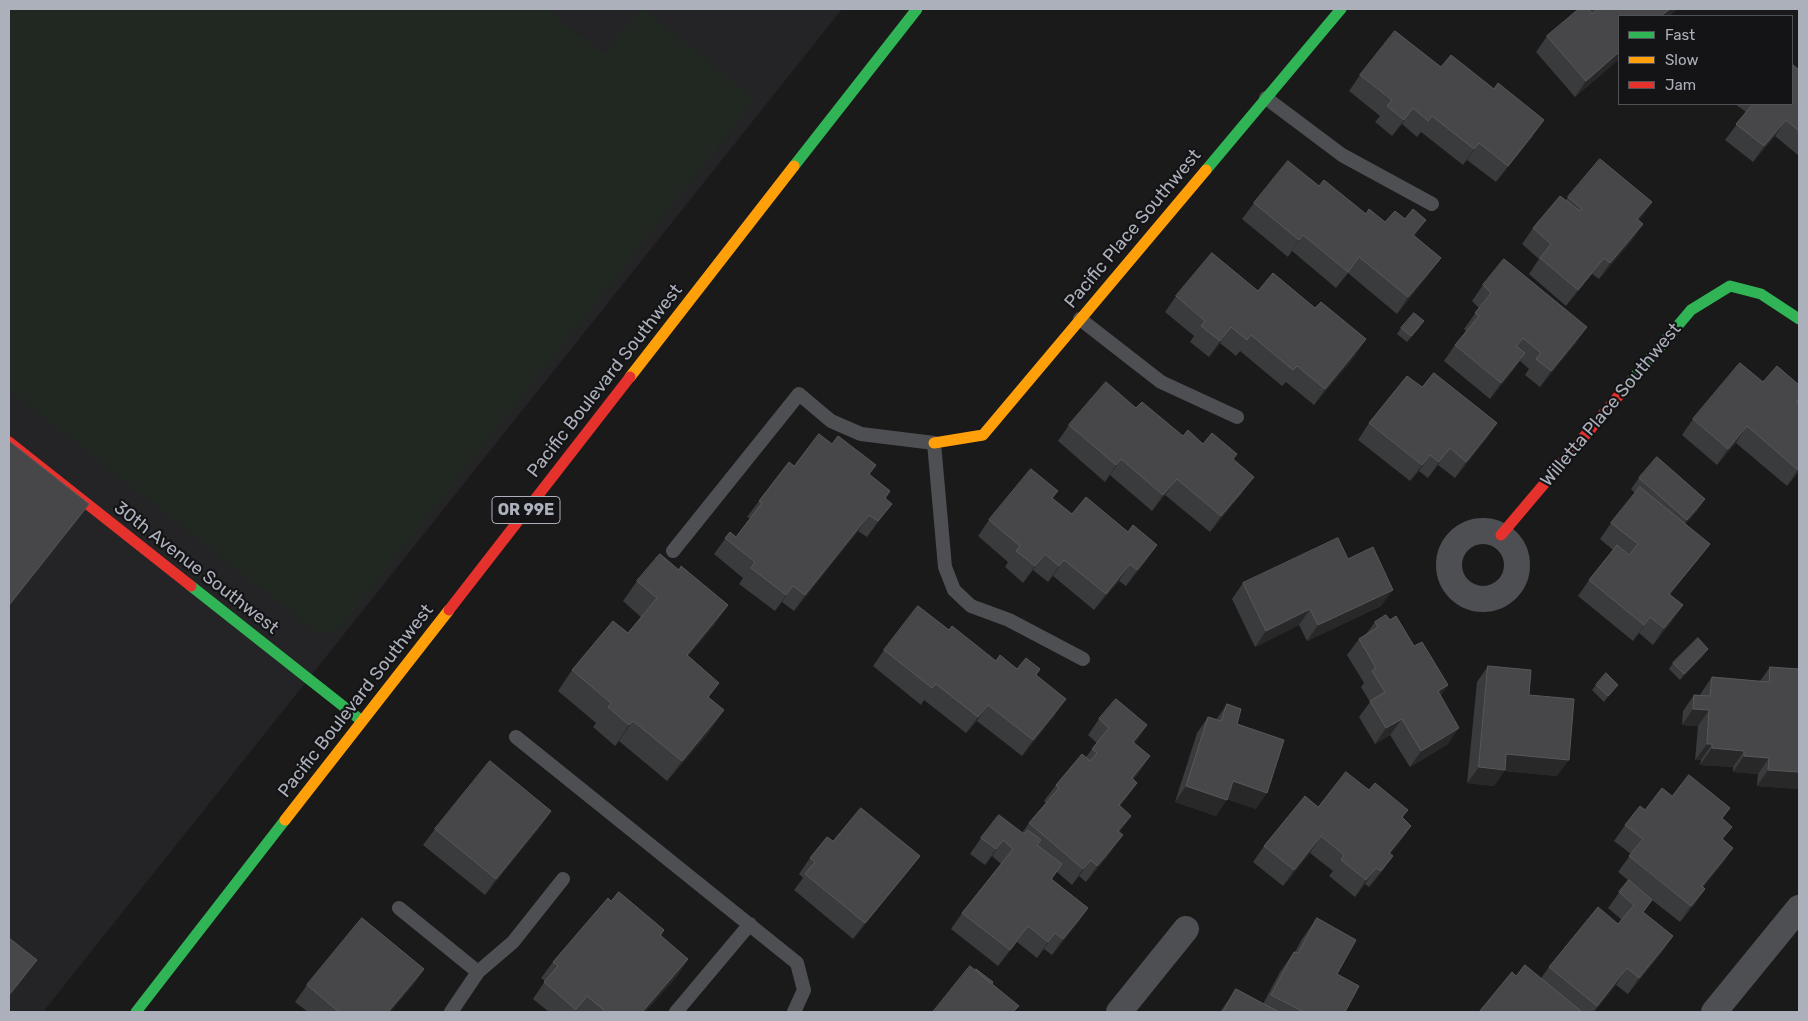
<!DOCTYPE html>
<style>
body{margin:0}
#map{position:relative;width:1808px;height:1021px;overflow:hidden;background:#1a1a1a;font-family:Rubik,sans-serif}
canvas{display:block}
.frame{position:absolute;inset:0;border:10px solid #abb0bb;pointer-events:none}
.legend{position:absolute;left:1618px;top:15px;width:175px;height:90px;box-sizing:border-box;background:#141416;border:1px solid #505258;margin:0;padding:6px 9px;list-style:none;font-size:15px;color:#abb0bb}
.legend li{display:flex;align-items:center;gap:10px;height:25px}
.legend b{width:25px;border:1px solid #505258}
</style>
<div id="map">
<canvas width="1808" height="1021"></canvas>
<div class="frame"></div>
<ul class="legend">
<li><b style="height:6px;background:#30b455"></b>Fast</li>
<li><b style="height:6px;background:#ff9f0a"></b>Slow</li>
<li><b style="height:6px;background:#e5322d"></b>Jam</li>
</ul>
</div>
<script>
const ctx = document.querySelector('canvas').getContext('2d');
ctx.lineJoin = 'round';
function fill(path, color) {
  ctx.fillStyle = color;
  ctx.fill(path, 'evenodd');
}
function stroke(path, color, width, dash) {
  ctx.strokeStyle = color;
  ctx.lineWidth = width;
  ctx.lineCap = dash ? 'butt' : 'round';
  ctx.setLineDash(dash || []);
  ctx.stroke(path);
}
function write(font, color, halo, rows, align = 'center') {
  ctx.font = font + ' Rubik,sans-serif';
  ctx.lineWidth = 4.5;
  ctx.setLineDash([]);
  ctx.textBaseline = 'middle';
  ctx.strokeStyle = halo;
  ctx.fillStyle = color;
  for (const [text, x, y, turn = 0] of rows) {
    ctx.save();
    ctx.translate(x, y);
    ctx.rotate((+turn || 0) * Math.PI / 180);
    ctx.textAlign = isNaN(turn) ? turn : align;
    if (halo) ctx.strokeText(text, 0, 0);
    ctx.fillText(text, 0, 0);
    ctx.restore();
  }
}
fill(new Path2D(`
 M9,9H842L43,1012H9Z`), '#242426');
fill(new Path2D(`
 M9,9H546L604,54L641,9H644L755,100L340,628L320,635L9,390Z`), '#202821');
stroke(new Path2D(`
 M1266,98L1342,155L1432,204
 M1080,319L1161,382L1237,417
 M673,551L799,394L831,421L861,434L934,443L945,567L954,590L971,606L1009,620L1083,659
 M516,737L797,963L804,990L794,1012
 M399,908L478,972
 M451,1012L478,972L513,942L563,879
 M676,1012L750,924`), '#4e4f53', 14);
stroke(new Path2D(`
 M1449 565a34 34 0 1 1 68 0a34 34 0 1 1-68 0Z
 M1119,1012L1186,929
 M1714,1012L1799,908`), '#4e4f53', 26);
stroke(new Path2D(`
 M794,166L917,9
 M1206,170L1341,9
 M1626,387L1691,310L1730,286L1761,294L1799,319
 M191,586L362,721
 M136,1012L285,820`), '#30b455', 11);
stroke(new Path2D(`
 M630,377L794,166
 M934,443L983,435L1206,170
 M285,820L449,610`), '#ff9f0a', 11);
stroke(new Path2D(`
 M9,442L191,586
 M1501,535L1626,387
 M449,610L630,377`), '#e5322d', 11);
fill(new Path2D(`
 M1579,9H1677L1575,97L1536,52L1547,36Z
 M1441,67L1533,136L1496,182L1467,160L1463,165L1421,132L1417,137L1402,124L1392,136L1375,122L1380,116L1349,91L1360,75Z
 M1799,70V156L1775,136L1753,162L1725,140L1746,112L1735,104H1792Z
 M1319,186L1366,214L1415,236L1441,258L1429,274L1397,314L1348,273L1336,288L1292,251L1288,257L1242,219L1254,203Z
 M1568,197L1639,220L1643,224L1632,240L1599,279L1592,274L1566,306L1529,274L1539,259L1522,244L1533,228L1566,200Z
 M1483,285L1576,343L1540,387L1525,375L1529,369L1520,361L1490,399L1444,361L1455,345L1466,331L1464,329L1479,308L1472,301Z
 M1258,291L1355,356L1314,405L1286,382L1282,386L1240,351L1236,356L1220,343L1209,357L1190,342L1194,336L1165,312L1176,296Z
 M1420,327L1407,342L1397,334L1401,328Z
 M1763,382L1799,385V400L1798,403L1799,471L1787,486L1736,443L1717,465L1682,435L1693,419Z
 M1422,387L1497,423L1486,439L1455,478L1438,465L1428,478L1419,471L1410,481L1358,440L1369,423Z
 M1136,408L1183,436L1203,444L1233,459L1242,493L1210,532L1165,495L1152,511L1110,475L1105,482L1058,441L1069,425Z
 M832,444L876,465L869,475L890,491L885,498L880,520L867,537L858,531L794,611L782,602L775,611L739,584L743,578L714,554L730,532L736,537L750,518L747,517L759,501L794,466Z
 M1639,478L1698,510L1685,524L1710,544L1698,560L1670,594L1672,621L1653,645L1639,633L1633,641L1578,596L1589,580L1613,550L1600,539L1611,523L1635,493L1631,489Z
 M1053,499L1072,514L1128,532L1157,545L1146,561L1126,586L1119,581L1094,610L1053,576L1048,582L1033,570L1023,583L1005,567L1008,562L978,536L989,520Z
 M1348,559L1381,606L1307,641L1299,625L1255,647L1232,599L1243,583Z
 M679,570L728,605L714,625L688,656L709,698L710,731L667,781L619,741L615,746L593,727L596,723L558,691L572,670L628,633L641,617L623,601L637,581Z
 M1390,620L1414,646L1448,685L1440,696L1448,744L1410,767L1390,735L1375,744L1359,717L1370,702L1361,687L1364,683L1347,655L1359,639L1366,634L1375,622Z
 M949,630L996,661L1017,669L1036,675L1055,715L1022,756L977,721L966,733L924,700L921,705L873,666L884,650Z
 M1704,655L1680,680L1669,669L1673,663Z
 M1488,666L1529,695L1557,776L1504,771L1494,786L1467,783L1477,682Z
 M1770,667L1799,789L1757,786L1758,774L1733,772V767L1700,765L1701,760H1695L1698,726L1682,725L1683,711L1694,695H1700L1701,693L1712,677L1760,681Z
 M1596,685L1614,690L1604,702L1592,690Z
 M1227,704L1237,724L1256,809L1227,799L1216,816L1175,802L1197,733L1208,717L1216,720Z
 M1099,719L1135,743L1139,773L1133,779L1137,783L1120,806L1119,833L1111,852L1086,882L1079,876L1072,885L1057,872L1052,879L1088,908L1077,924L1052,955L1044,949L1037,958L1017,942L998,966L951,929L962,913L1001,864L992,856L985,865L970,854L981,838L1022,833L1029,823L1046,803L1044,801L1056,785L1086,757L1097,743L1088,735Z
 M1672,796L1730,808L1722,819L1723,839L1733,848L1722,864L1703,887L1705,889L1694,905L1680,922L1652,900L1643,912L1673,936L1662,952L1628,994L1616,985L1594,1012H1479L1516,976L1541,978L1549,967L1618,924L1622,920L1608,908L1628,880L1618,872L1631,854L1614,841L1625,825L1645,810Z
 M1318,807L1403,818L1411,826L1390,854L1381,873L1369,887L1365,884L1355,897L1329,876L1333,871L1310,853L1283,886L1253,862L1264,846Z
 M551,811L540,827L485,895L423,845L435,829Z
 M833,841L920,856L908,872L853,939L794,890L803,878L799,874L810,858Z
 M611,901L664,930L661,936L688,959L677,976L645,1012H549L533,999L545,981L541,978L553,962Z
 M1317,918L1337,974L1345,1012H1220L1236,989L1263,1004L1280,972L1294,952H1295L1302,939Z
 M424,969L413,985L390,1012H308L295,1002L307,985Z`), '#3a3b3c');
fill(new Path2D(`
 M1670,9H1677L1668,16H1661Z
 M1619,52V59L1575,97L1586,81Z
 M1413,108L1402,124L1392,136Z
 M1544,120L1533,136L1496,182L1508,166Z
 M1786,120L1775,136L1753,162L1764,146Z
 M1479,143L1467,160L1463,165L1474,149Z
 M1652,202L1641,218L1626,235L1637,219Z
 M1426,220L1415,236L1413,235Z
 M1643,224L1632,240L1599,279L1610,263Z
 M1303,235L1292,251L1288,257L1299,240Z
 M1441,258L1429,274L1397,314L1408,297Z
 M1604,258L1592,274L1566,306L1578,290Z
 M1231,327L1220,343L1209,357L1220,341Z
 M1587,327L1576,343L1540,387L1551,371Z
 M1366,339L1355,356L1314,405L1325,389Z
 M1525,353L1514,370L1490,399L1501,383Z
 M1497,423L1486,439L1455,478L1466,462Z
 M1747,426L1736,443L1717,465L1728,449Z
 M1450,448L1438,465L1428,478L1439,462Z
 M1430,455L1419,471L1410,481L1422,465Z
 M1121,459L1110,475L1105,482L1116,465Z
 M1799,468V471L1787,486Z
 M1254,477L1242,493L1210,532L1221,516Z
 M1177,479L1165,495L1152,511L1163,495Z
 M1705,499L1698,510L1679,531L1687,520Z
 M89,504L75,525L9,608V605Z
 M892,504L880,520L867,537L878,521Z
 M869,515L858,531L794,611L805,595Z
 M1710,544L1698,560L1658,610L1669,594Z
 M1157,545L1146,561L1126,586L1137,570Z
 M1045,554L1033,570L1023,583L1035,566Z
 M1064,560L1053,576L1048,582L1059,566Z
 M1130,564L1119,581L1094,610L1106,594Z
 M793,586L782,602L775,611L786,595Z
 M1393,590L1381,606L1307,641L1318,625Z
 M728,605L714,625L672,675L687,655Z
 M1683,605L1672,621L1653,645L1664,628Z
 M1310,609L1299,625L1255,647L1266,631Z
 M1650,617L1639,633L1633,641L1644,625Z
 M1708,649L1704,655L1680,680L1684,674Z
 M1448,685L1437,701L1438,691Z
 M1618,685L1614,690L1604,702L1608,696Z
 M1066,699L1055,715L1022,756L1033,740Z
 M988,705L977,721L966,733L978,717Z
 M1693,709L1709,710L1698,726L1682,725Z
 M724,710L710,731L667,781L682,761Z
 M1402,719L1390,735L1375,744L1386,728Z
 M633,721L619,741L615,746L629,725Z
 M1147,725L1136,742L1122,758L1133,742Z
 M1459,728L1448,744L1410,767L1421,751Z
 M1707,744H1712L1701,760H1695Z
 M1712,748L1744,751L1733,767L1700,765Z
 M1506,754L1569,760L1557,776L1504,771L1494,786L1467,783L1479,767Z
 M1150,756L1139,773L1121,794L1132,778Z
 M1744,756L1769,758L1758,774L1733,772Z
 M1768,770L1799,772V789L1757,786Z
 M1233,781L1267,793L1256,809L1222,798Z
 M1137,783L1126,799L1108,821L1119,805Z
 M1186,786L1227,800L1216,816L1175,802Z
 M551,811L540,827L485,895L496,879Z
 M1131,816L1120,832L1106,848L1118,831Z
 M1411,826L1400,842L1378,869L1389,853Z
 M1123,835L1111,852L1086,882L1097,866Z
 M1321,836L1310,853L1283,886L1294,870Z
 M1003,840L992,856L985,865L996,849Z
 M1733,848L1722,864L1691,903L1702,886Z
 M920,856L908,872L853,939L865,923Z
 M1393,856L1381,873L1369,887L1381,871Z
 M1091,860L1079,876L1072,885L1083,869Z
 M1376,868L1365,884L1355,897L1366,880Z
 M1705,889L1694,905L1680,922L1691,906Z
 M1088,908L1077,924L1052,955L1063,939Z
 M1028,926L1017,942L998,966Z
 M1055,933L1044,949L1037,958L1048,942Z
 M1673,936L1662,952L1628,994L1639,978Z
 M688,959L677,976L645,1012H642Z
 M37,960L22,981L9,998V995Z
 M1627,968L1616,985L1594,1012H1593Z
 M424,969L413,985L390,1012H388Z
 M587,996L576,1012H574L576,1010Z`), '#282828');
const building = new Path2D(`
 M1579,9H1588L1592,14L1598,9H1670L1661,16H1619V52L1586,81L1547,36Z
 M1395,31L1441,67L1451,55L1494,89L1498,83L1544,120L1508,166L1479,143L1474,149L1432,116L1428,121L1413,108L1404,120L1387,106L1392,100L1360,75Z
 M1792,64L1799,70V131L1786,120L1764,146L1736,124L1753,104H1792Z
 M1600,159L1652,202L1637,219L1643,224L1610,263L1604,258L1578,290L1540,258L1551,244L1533,228L1560,196L1580,211L1582,209L1568,197Z
 M1288,161L1319,186L1324,180L1366,214L1369,209L1385,222L1395,211L1405,219L1413,209L1426,220L1413,235L1441,258L1408,297L1359,257L1348,272L1303,235L1299,240L1254,203Z
 M1212,253L1258,291L1273,273L1315,308L1321,302L1366,339L1325,389L1297,366L1293,370L1251,335L1247,340L1231,327L1220,341L1201,326L1205,321L1176,296Z
 M1504,259L1587,327L1551,371L1536,359L1541,353L1523,338L1516,346L1525,353L1501,383L1455,345L1479,316L1475,313L1491,293L1483,285Z
 M1414,313L1424,321L1411,336L1401,328Z
 M1740,363L1763,382L1777,366L1799,385V398L1797,402L1799,404V468L1798,470L1747,426L1728,449L1693,419Z
 M1434,373L1497,423L1466,462L1450,448L1439,462L1430,455L1422,465L1369,423L1407,376L1422,387Z
 M1106,382L1136,408L1142,402L1183,436L1188,430L1203,444L1212,433L1237,454L1233,459L1254,477L1221,516L1177,479L1163,495L1121,459L1116,465L1069,425Z
 M819,434L832,444L838,436L876,465L869,474L890,491L885,498L892,504L878,521L869,515L805,595L793,586L786,595L751,568L755,562L725,538L730,532L736,537L762,503L759,501L789,462L794,466Z
 M9,441L89,504L9,605Z
 M1657,457L1705,499L1687,520L1639,478Z
 M1031,469L1058,491L1052,498L1072,514L1086,497L1128,532L1133,525L1157,545L1137,570L1130,564L1106,594L1064,560L1059,566L1045,554L1035,566L1016,551L1020,546L989,520Z
 M1640,487L1710,544L1669,594L1683,605L1664,628L1650,617L1644,625L1589,580L1617,545L1629,555L1638,544L1611,523Z
 M1338,538L1348,559L1373,547L1393,590L1318,625L1310,609L1266,631L1243,583Z
 M660,554L679,570L681,566L728,605L687,655L719,683L708,697L724,710L682,761L633,721L629,725L608,707L611,703L572,670L613,621L628,633L657,598L637,581Z
 M918,606L949,630L952,626L996,661L1000,655L1017,669L1026,658L1040,669L1036,675L1066,699L1033,740L988,705L978,717L936,684L932,688L884,650Z
 M1386,615L1390,620L1396,616L1414,646L1422,642L1448,685L1438,691L1459,728L1421,751L1402,719L1386,728L1370,701L1385,692L1372,671L1376,668L1359,639L1378,627L1375,622Z
 M1698,638L1708,649L1684,674L1673,663Z
 M1488,666L1531,670L1529,695L1574,699L1569,760L1506,754L1505,770L1479,767Z
 M1770,667L1799,669V772L1768,770L1769,758L1744,756V751L1712,748V744H1707L1709,710L1693,709L1694,695L1710,696L1712,677L1769,682Z
 M1606,673L1618,685L1608,696L1596,685Z
 M1116,699L1147,725L1133,742L1150,756L1132,778L1137,783L1119,805L1131,816L1118,831L1123,835L1097,866L1091,860L1083,869L1029,823L1059,788L1056,785L1082,754L1090,761L1097,753L1092,749L1109,728L1099,719Z
 M1227,704L1241,709L1237,724L1284,740L1267,793L1233,781L1227,800L1186,786L1208,717L1221,721Z
 M490,761L551,811L496,879L435,829Z
 M1346,772L1369,790L1375,783L1408,810L1402,817L1411,826L1389,853L1393,856L1381,871L1376,868L1366,880L1341,860L1344,855L1321,836L1294,870L1264,846L1305,796L1318,807Z
 M1689,775L1730,808L1722,818L1732,827L1722,839L1733,848L1702,886L1705,889L1691,906L1629,856L1643,839L1625,825L1640,806L1645,810L1662,788L1672,796Z
 M861,808L920,856L865,923L805,874L815,862L810,858L827,837L833,841Z
 M999,815L1024,834L1028,830L1041,840L1037,845L1062,864L1051,879L1088,908L1063,939L1055,933L1048,942L1028,926L1010,950L962,913L1013,849L1003,840L996,849L981,838Z
 M1629,880L1652,900L1643,912L1673,936L1639,978L1627,968L1597,1006L1549,967L1598,907L1618,924L1634,905L1619,892Z
 M619,892L664,930L660,935L688,959L642,1012H606L587,996L576,1010L544,982L558,966L553,962L608,898L611,901Z
 M362,918L424,969L388,1012H339L307,985Z
 M1317,918L1356,940L1337,974L1359,986L1345,1012H1304L1271,995L1294,952L1298,953Z
 M9,938L37,960L9,995Z
 M1525,965L1582,1012H1479L1512,972L1516,976Z
 M970,966L1019,1006L1013,1012H933Z
 M976,969L993,982L992,984L975,970Z
 M1236,989L1279,1012H1223Z`);
fill(building, '#474749');
stroke(building, '#56585b', 1);
for (const [x, y, w] of [
 [526,510,68]
]) {
  const box = new Path2D();
  box.roundRect(x - w / 2, y - 13.5, w, 27, 4);
  ctx.fillStyle = '#141416';
  ctx.fill(box);
  stroke(box, '#abb0bb', 1);
}
write('bold 16px', '#abb0bb', null, [
 ["OR 99E",526,510]
]);
write('18px', '#abb0bb', '#141416', [
 ["Pacific Place Southwest",1133,229,-50],
 ["Pacific Boulevard Southwest",605,381,-52],
 ["Willetta Place Southwest",1611,405,-50],
 ["30th Avenue Southwest",196,568,38],
 ["Pacific Boulevard Southwest",356,701,-52]
]);
</script>
